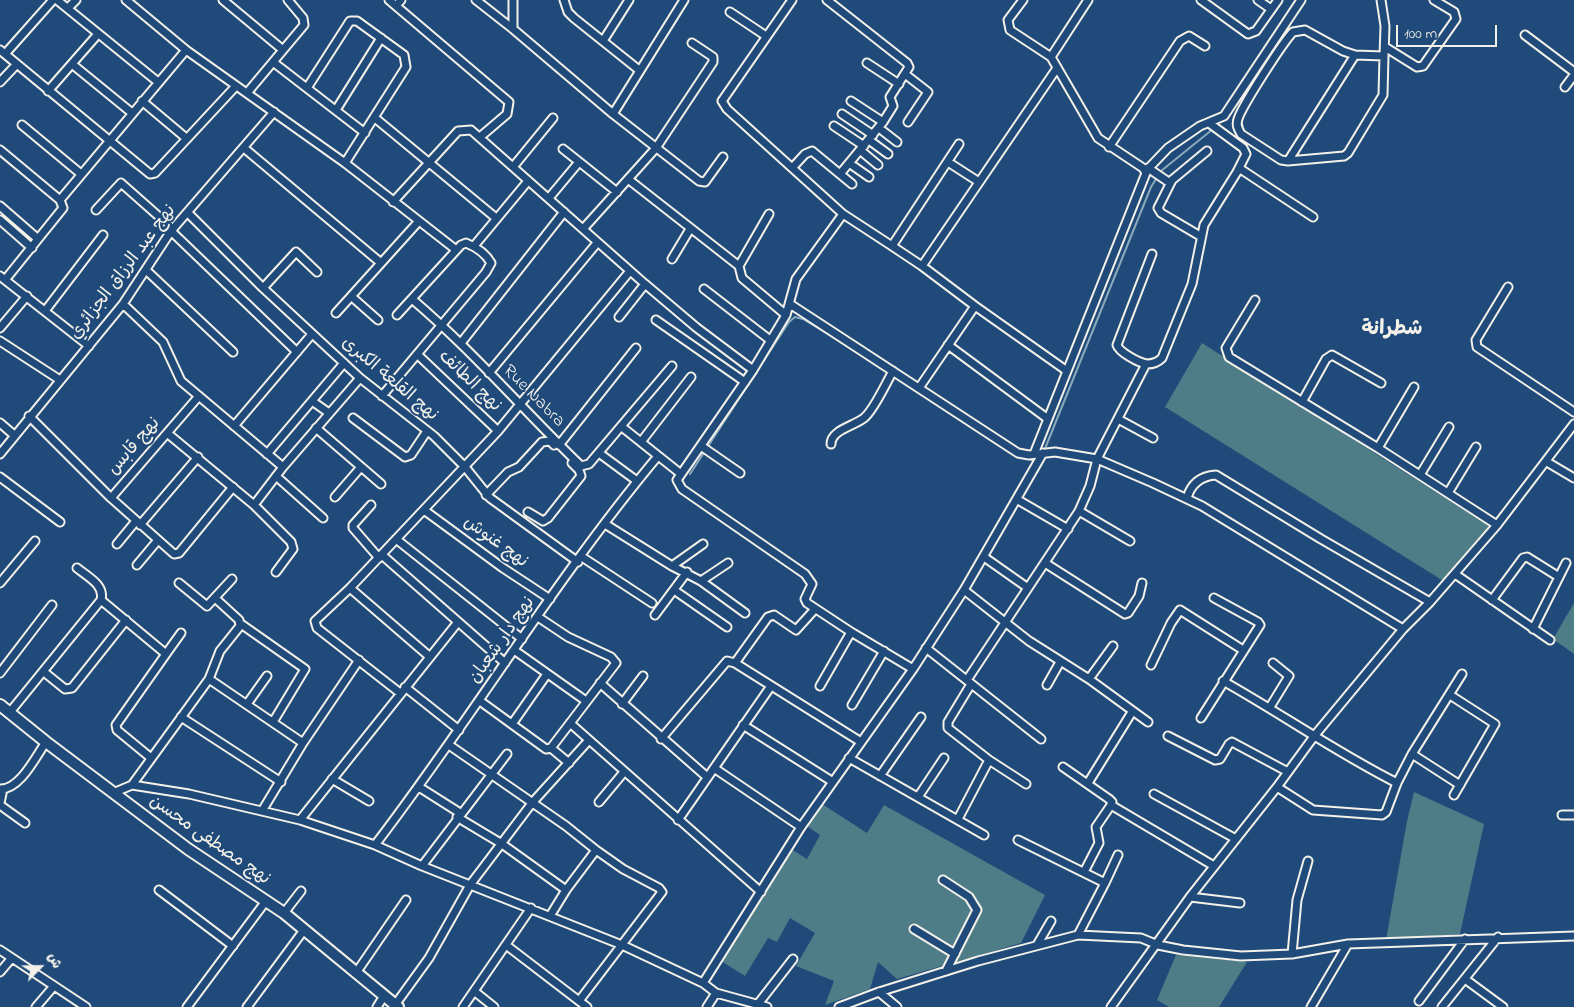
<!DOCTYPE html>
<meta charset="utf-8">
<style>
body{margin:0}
#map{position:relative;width:1574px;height:1007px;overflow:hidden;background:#1f4a7a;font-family:"Indie Flower","Playpen Sans Arabic",sans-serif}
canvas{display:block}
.north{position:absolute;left:15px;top:942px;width:50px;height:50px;-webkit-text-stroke:4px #1f4a7a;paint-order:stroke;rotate:67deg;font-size:14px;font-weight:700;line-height:20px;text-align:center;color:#f4f1e8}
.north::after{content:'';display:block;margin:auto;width:18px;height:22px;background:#f4f1e8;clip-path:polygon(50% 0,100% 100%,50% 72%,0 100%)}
.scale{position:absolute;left:1396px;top:25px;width:101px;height:22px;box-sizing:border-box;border:2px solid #f4f1e8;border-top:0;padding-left:6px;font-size:15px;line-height:18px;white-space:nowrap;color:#f4f1e8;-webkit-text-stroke:4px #1f4a7a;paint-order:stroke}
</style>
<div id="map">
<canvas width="1574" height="1007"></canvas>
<div class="north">ش</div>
<div class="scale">100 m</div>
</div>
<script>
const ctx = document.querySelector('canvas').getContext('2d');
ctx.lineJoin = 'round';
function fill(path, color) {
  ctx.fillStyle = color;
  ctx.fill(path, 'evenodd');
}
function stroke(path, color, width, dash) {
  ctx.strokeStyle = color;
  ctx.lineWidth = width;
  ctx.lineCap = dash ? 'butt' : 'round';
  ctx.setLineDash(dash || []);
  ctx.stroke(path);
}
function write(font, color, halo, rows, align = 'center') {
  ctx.font = font + ' "Indie Flower","Playpen Sans Arabic",sans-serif';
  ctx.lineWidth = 4;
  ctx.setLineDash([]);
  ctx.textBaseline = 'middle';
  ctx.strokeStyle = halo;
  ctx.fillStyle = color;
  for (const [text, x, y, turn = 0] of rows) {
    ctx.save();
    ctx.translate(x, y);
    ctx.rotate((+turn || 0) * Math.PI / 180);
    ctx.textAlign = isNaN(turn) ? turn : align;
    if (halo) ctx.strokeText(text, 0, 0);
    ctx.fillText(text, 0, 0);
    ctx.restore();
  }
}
fill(new Path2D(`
 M1202,343L1492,528L1445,582L1165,407Z
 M1574,603V654L1553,639Z
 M1414,792L1484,824L1460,934L1386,940L1407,821Z
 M822,804L867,833L884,805L1045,895L1021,943L897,979L878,962L870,989L825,1005L834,981L796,966L815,933L790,918L777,942L768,938L745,976L721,961L791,849L807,859L820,835L807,826Z
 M1176,955L1247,962L1219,1007H1169L1157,1000Z`), '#4e7d87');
stroke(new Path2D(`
 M1044,451L1151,187L1161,171L1213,129
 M1026,457L1031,460L1038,458
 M690,474L789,322L795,317L803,319L859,353`), '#8aaabc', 2);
const street = new Path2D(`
 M57,0L158,82
 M126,0L186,50L345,163L455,249
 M223,0L283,50
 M389,0L509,102L507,114L480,137
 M476,0L513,29L613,114L699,181L705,182L723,157
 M513,0V29
 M564,0L568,12L574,18L639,70
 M792,0L722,101L727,109L843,214L796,279L786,315L753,370L677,480L682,489L805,574L812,584L805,599L807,603L851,632L913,669
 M827,0L907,63L909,67L890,97L893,106L883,122L840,174
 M1023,0L1008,20L1010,30L1051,57L1098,138L1143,168L1146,173L1034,454
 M1201,0L1248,34L1256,31L1278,0
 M1258,0L1271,9
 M1381,0L1385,26L1384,56L1355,55L1343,51L1305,30L1293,32C1283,42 1242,106 1238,119C1236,125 1238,129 1241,134L1281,160L1288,161L1344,156L1348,153L1383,95L1384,56
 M396,6L401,0
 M68,8L76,0
 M730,12L766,36
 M1525,35L1574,72
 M603,41L629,0
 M1385,47L1417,67L1423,66L1456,19L1454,12L1434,0
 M0,50L150,174L155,173L236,86
 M5,54L53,0
 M1051,57L1088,0
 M273,62L365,133
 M867,63L899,84
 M72,64L132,113
 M905,74L928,92L908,122
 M0,82L17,64
 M1565,87L1574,75
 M307,88L350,21H357L404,55L406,67L345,163
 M48,91L98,34
 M247,93L304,25L303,18L288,0
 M142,101L186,138
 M851,101L883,122
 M336,110L381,38
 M613,114L684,0
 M842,114L873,135
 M375,118L496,218
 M22,125L81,174
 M834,126L864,146
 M879,128L897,142
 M869,140L888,154
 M1109,147L1180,41L1189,36L1205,46
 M244,148L381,263
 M563,149L617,192
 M0,150L60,200
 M860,150L878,165
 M1288,161L1355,55
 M948,162L979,182
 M849,163L869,177
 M513,167L553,118
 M793,167L805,154L812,151L852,184
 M1148,168L1170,183
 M1239,168L1313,217
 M1146,171L1168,148L1200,126L1224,116L1301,0
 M628,179L739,266L742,278L786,315
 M549,198L579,162
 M393,202L458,131L471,130L645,284L697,328L753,370
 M0,206L38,239
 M96,210L121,183L173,229
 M188,213L263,288L360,378L434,436L465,467L490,498L578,562
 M843,214L892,246L959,144
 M0,220L32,248
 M583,229L656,148L713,62V57L692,43
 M171,231L297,352
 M1200,236L1161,213L1158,208L1172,180L1207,151
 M474,246L528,181
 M892,246L922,266L975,306L919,388
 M1152,254L1117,345C1119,352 1139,363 1147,364C1153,364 1158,362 1162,358L1192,284L1204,225L1237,172L1246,154L1243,148L1209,123
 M672,259L690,229
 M739,266L769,214
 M922,266L1057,68
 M146,270L233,352
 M0,276L89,346
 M5,280L63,208L60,200L186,50
 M1508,287L1476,340L1477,347L1574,412
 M263,288L296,252L317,272
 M704,289L770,340
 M352,297L378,320
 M412,299C472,350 524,411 581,466L589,464L672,366
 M1255,300L1226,348L1229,357L1378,448L1497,525
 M123,304L163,342L181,381L283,467
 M790,304L1018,453L1029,455L1055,452L1097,459L1153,483L1202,506L1403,629
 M975,306L1067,371
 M45,311L103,235
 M336,313L419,221
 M619,317L645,284
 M656,320L745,382
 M0,328L27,296
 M0,341L60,380
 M461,343L564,212
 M948,345L1048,419
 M418,355L498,431
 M489,373L597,243
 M382,396L486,272L491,263C486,254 476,247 466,243L461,245L397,315
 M312,401L329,413
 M1302,402L1326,359L1332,355L1381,383
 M29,416L111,498L174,554L179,553L233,487
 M353,418L405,457L411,455L427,431
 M1118,419L1153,438
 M0,423L14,435
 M234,426L312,334
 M622,427L681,474
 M316,428L381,484
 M167,433L254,505L291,542L293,549L276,572
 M641,442L691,377
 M831,444C831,430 854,426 864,418C874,410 886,383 893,371
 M559,445L636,348
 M701,446L740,473
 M1378,448L1414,387
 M599,453L637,481
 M0,454L123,304L171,231L274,112
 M267,454L344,363
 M1547,462L1574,478
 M1420,475L1449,427
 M276,476L323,518
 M0,477L60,522
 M1448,493L1476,447
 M486,495L508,472L519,467L542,442L550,441L554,445
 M335,497L361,467
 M111,498L199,396
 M1187,498C1191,484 1201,476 1216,475L1321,539L1430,602
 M1018,500L1068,529
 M254,505L283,467L360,378
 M371,505L353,525V528L379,558
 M424,510L503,568L550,599
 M1079,511L1130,541
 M528,512L543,521L548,518L581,476L579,470L572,463
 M605,524L672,566L701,581L745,613
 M140,525L198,457
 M396,539L522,639
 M117,544L136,521
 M382,555L505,663
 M582,557L652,603
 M984,557L1028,588
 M1045,563L1125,614L1128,613L1139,596L1142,583
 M137,565L158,540
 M672,566L703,544
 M1455,574L1550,640
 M701,581L728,563
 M0,583L35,541
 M179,583L207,606L232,579
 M350,588L430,657
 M674,590L727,627
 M964,590L1029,641L1089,679L1148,722
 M101,600L166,654L116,725L117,730L151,758
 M1492,600L1523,558L1527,557L1559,577
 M655,615L687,572
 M538,617L568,637L611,657L616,663L551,748
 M241,624L305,669L273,722
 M1533,629L1566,563
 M926,648L1041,739
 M514,650L586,701
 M166,654L181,633
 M735,663L768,617L774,615L796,630L815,609
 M1151,665L1171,623L1180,610L1243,650
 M44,672L65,689L72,688L126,620
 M0,673L52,605
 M209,679L303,743
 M1089,679L1113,646
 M967,680L1079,511L1090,486L1097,459L1146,364
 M1223,681C1282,714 1337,753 1397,783L1386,812L1382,815L1313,810L1277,787
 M600,683L707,777
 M971,684L948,722V728L989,760L1026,784
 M1047,685L1060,662
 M820,686L851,632
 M405,687L459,730
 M400,693L317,628L315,621L350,588L498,431L630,271
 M1450,695L1495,724L1454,795
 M480,701L546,749L551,748L569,763
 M247,704L267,676
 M622,704L643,676
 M852,705L884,651
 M1270,707L1289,676L1273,663
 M10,712L101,600C105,585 88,577 77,568
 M181,717L281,782
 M1201,718L1260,625L1258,622L1214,598
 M570,723L761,892
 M512,724L547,674
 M743,725L833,782
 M1168,736L1215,760L1220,759L1229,744L1232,742L1288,772
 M661,739L727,661L735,663L861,742
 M449,745L566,826L596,850L566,890L550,916
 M1412,754L1460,785
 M849,758L984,835
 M1063,767L1109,799L1112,802L1111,805L1214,866
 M714,768L801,827
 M880,776L921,717
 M332,779L369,801
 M1088,783L1132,712
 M1397,783L1412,754L1462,674
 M132,785L209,679L220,651L240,626L239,620L215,598
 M419,787L460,813
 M0,789C20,790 36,756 46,742
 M113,793L132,785L189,794L300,820L375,845L422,866L622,945L703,983L716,993L767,1007
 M1154,794L1236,839
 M918,797L944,758
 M599,802L624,772
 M0,803L3,789
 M0,805L25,823
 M262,811L303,743L359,660
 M1562,815H1574
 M457,817L502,844L566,890
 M958,819L989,760
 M300,820L458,622
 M678,820L771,686
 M1018,840L1105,883L1078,935
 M375,845C473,717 555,579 658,456
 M422,866L507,754
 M1084,872L1099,843L1096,827L1111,805
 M943,880L969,897L977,910L946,971
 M1105,883L1118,855
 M159,890L233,946
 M1190,897L1240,903
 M284,913L301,891
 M914,929L955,954
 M506,945L587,1007
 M1037,945L1051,921
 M0,950L86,1007
 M1292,954L1297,900L1308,861
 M0,972L11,959
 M356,973L406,900
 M1465,979L1503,1007
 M703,983L801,827L913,669L964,590L1043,453
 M474,991L494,1007
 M879,992L897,1007
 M579,1001L662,892L659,888L623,869L596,850
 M1419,1001L1465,939
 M758,1004L793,959
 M395,1005L429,958L470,885L532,803L589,740
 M36,1007L54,986
 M187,1007L266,901
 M247,1007L304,930
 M377,1007L384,996
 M463,1007L531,908
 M707,1007L716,993
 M839,1007L879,992L978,961L1078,935L1141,938L1158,945L1183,950L1241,956L1292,954L1348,944L1574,936
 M1111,1007L1190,897L1277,787L1315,735L1403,629L1430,602L1497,525L1574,424
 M1311,1007L1348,944
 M1442,1007L1498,937`);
const secondary = new Path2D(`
 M0,705L46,742L188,849L284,913L398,1007`);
stroke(street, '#f4f1e8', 11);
stroke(secondary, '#f4f1e8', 14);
stroke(street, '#1f4a7a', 7);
stroke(secondary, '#1f4a7a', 10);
write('18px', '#f4f1e8', '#1f4a7a', [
 ["نهج عبد الرزاق الجزائري",124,273,-53],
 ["نهج القلعة الكبرى",389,380,40],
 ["نهج الطائف",469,382,44],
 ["Rue Nabra",533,397,45],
 ["نهج قابس",135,447,-49],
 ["نهج غنوش",495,543,36],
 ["نهج دار شعبان",503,641,-55],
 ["نهج مصطفى محسن",209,841,35]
]);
write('bold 20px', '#f4f1e8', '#1f4a7a', [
 ["شطرانة",1392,331]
]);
</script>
